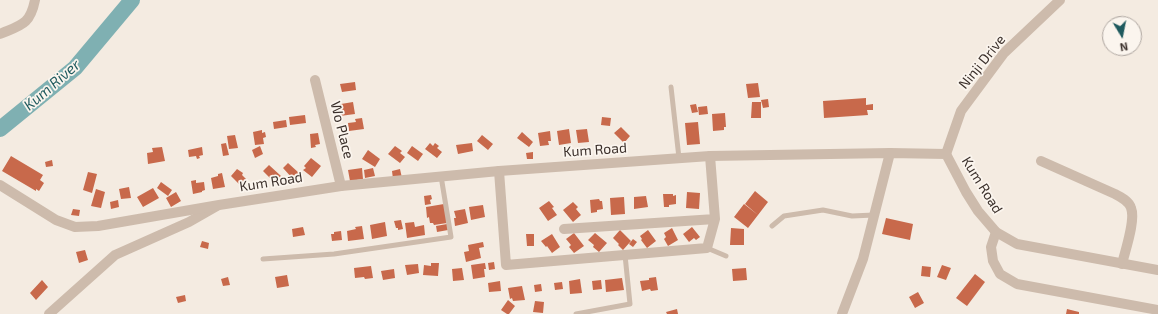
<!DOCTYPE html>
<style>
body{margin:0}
#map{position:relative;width:1158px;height:314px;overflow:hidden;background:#f4ebe1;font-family:"Exo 2",sans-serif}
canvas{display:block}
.north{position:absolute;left:1102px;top:16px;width:40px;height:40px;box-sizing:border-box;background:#fbf5ee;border:1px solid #aea6a0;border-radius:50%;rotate:170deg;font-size:11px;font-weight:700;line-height:16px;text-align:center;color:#3b302b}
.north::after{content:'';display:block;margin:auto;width:14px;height:18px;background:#1f5a5e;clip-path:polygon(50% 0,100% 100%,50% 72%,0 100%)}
</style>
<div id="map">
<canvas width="1158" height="314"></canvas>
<div class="north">N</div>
</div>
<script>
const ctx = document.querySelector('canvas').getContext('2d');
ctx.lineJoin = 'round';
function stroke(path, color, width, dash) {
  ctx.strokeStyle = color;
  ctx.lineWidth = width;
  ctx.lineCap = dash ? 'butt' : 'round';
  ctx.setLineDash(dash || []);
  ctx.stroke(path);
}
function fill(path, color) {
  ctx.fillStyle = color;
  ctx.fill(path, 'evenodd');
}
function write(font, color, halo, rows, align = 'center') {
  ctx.font = font + ' "Exo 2",sans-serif';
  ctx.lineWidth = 3.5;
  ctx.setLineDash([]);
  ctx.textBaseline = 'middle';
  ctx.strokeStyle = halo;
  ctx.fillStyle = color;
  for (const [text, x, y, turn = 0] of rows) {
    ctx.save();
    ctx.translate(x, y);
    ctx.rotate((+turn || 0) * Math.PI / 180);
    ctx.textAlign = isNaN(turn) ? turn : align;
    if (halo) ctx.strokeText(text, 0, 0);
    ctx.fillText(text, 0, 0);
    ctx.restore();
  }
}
stroke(new Path2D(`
 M0,129L75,68L132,0`), '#7fb0b2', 16);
fill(new Path2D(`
 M355,82L356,90L342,92L340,84Z
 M758,83L760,97L748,98L746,84Z
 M866,98V105L873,104V110H867L868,115L824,118L823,101Z
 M768,99L769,107L763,108L761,100Z
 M353,102L355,114L340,116L339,112L336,113L335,105Z
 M752,102H761V118H751Z
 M696,104L698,112L692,113L690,105Z
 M707,106L708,114L699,115L698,107Z
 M725,113L726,127H724V130L713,131L712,114Z
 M305,115L306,123L290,125L289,117Z
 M602,117L611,118L610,126L601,125Z
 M362,118L364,129L349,131L348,123L356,122L355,119Z
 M286,120L287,127L274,129L273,122Z
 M698,122L700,144L687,145L685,123Z
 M621,127L630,136L624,143L614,133Z
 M569,129L571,143L559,145L557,131Z
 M587,129L589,142L578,143L576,130Z
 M262,130V133L265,132L266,137L263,138L264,144L255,145L253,132Z
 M550,131L551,141H548L549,145L540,146L538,133Z
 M522,132L533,142L529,147L517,138Z
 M318,133L320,144L315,145L316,147L311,148L310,134Z
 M235,135L238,148L229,149L227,136Z
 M482,135L493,144L488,150L477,141Z
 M226,143L229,155L223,156L221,144Z
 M430,143L433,146L435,143L439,146L437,148L442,152L437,158L425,149Z
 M472,143L473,151L458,154L456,145Z
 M260,146L263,154L255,158L252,150Z
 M395,146L402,151L400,153L405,157L400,163L388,154Z
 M412,146L423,154L418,161L407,153Z
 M162,147L165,161L148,164L147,153L153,152L152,148Z
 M202,147L203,155L199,156L200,158L197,159L196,156L189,157L188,150Z
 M368,150L380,159L375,167L362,159Z
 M533,152V159H527L526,153Z
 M11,156L43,175L40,180L44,183L39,191L36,189V191L2,171Z
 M311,158L321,166L312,177L303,170L306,168L304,166Z
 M52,160L53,166L46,167L45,162Z
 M288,163L299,173L293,179L283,168Z
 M269,165L281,176L274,182L263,171Z
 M362,168L363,179L350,181L348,170Z
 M373,168L375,176L365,178L364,170Z
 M237,169L243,173L242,175L246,179L241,186L231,176Z
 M400,169L402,178L393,179L392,171Z
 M88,172L97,174L92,193L83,190Z
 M222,173L225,187L213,189L211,178L218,176V174Z
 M196,180V183L204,182L205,190L202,191V192L193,194L191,181Z
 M161,182L172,190L168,196L157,188Z
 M129,187L131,198L121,199L119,189Z
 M153,188L159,198L143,207L137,197Z
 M96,189L105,192L101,208L91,206Z
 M755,191L768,202L758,215L745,204Z
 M176,192L181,201L171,207L166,198Z
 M687,192L700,193L699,209L686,208Z
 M663,194H673V196L676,195V204L669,205V207H664Z
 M431,195L432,199L430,200L431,204L425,205L424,196Z
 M646,196L648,207L634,209V197Z
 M624,197L625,214L611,215L610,198Z
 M599,199L600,201H602L603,209L597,210V212L591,213L590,200Z
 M118,200L119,207L111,209L110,202Z
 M549,201L554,207L552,208L557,215L548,221L539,208Z
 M573,202L578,207L576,209L581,215L573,222L563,210Z
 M444,204L447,223L434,225L433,223H430L429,217L427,218L426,207Z
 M744,204L758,215L748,228L734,217Z
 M483,205L485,217L471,220L469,207Z
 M73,209L80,210L79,216L71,215Z
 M465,209L468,223L455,226L454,218H456L454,211Z
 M886,218L913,224L910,240L882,234Z
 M401,220L403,229L398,230V228H396L394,221Z
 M385,222L387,236L372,239L370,225Z
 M414,222L415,227L424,225L425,235L407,238L405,223Z
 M447,224L448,230L437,232L436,226Z
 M362,226L364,239L348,241L347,231L356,229L355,227Z
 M303,227L305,235L293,237L292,229Z
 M692,227L700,237L696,240L694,238L689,242L683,234Z
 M672,228L678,240L668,246L664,239L666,237L664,233Z
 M731,228L744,229V245H730Z
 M620,230L631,241L623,250L618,245L619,244L613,238Z
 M648,230L656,241L647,248L641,240L642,239L640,236Z
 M341,231L342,240L332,241L331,234H334V232Z
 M574,233L584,246L574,253L569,247L571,245L566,239Z
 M595,233L607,243L599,252L593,247L594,245L588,240Z
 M526,234H534V246H527Z
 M552,234L560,247L552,253L547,246L546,247L541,241Z
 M633,239L637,242L633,247L629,244Z
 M202,241L209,243L208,249L200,247Z
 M483,242L484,247L479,248L481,258L466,262L464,252L469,251L468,245Z
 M85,250L88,260L79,263L76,252Z
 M494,262L495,269L489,270L488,263Z
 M431,263H439L438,276L423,275L424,265L431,266Z
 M485,263L486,269H484L485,277L473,279L471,265Z
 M418,264L419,273L407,275L405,265Z
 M942,265L951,268L946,280L937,277Z
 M371,266L373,278L365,279L364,277L355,278L354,268Z
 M922,266L931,267L930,277L921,276Z
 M462,268L464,280L453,281L452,269Z
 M746,268L747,280L733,281L732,269Z
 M394,269L395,278L383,280L381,271Z
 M975,274L985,282L967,306L956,298Z
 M287,275L289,286L277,288L275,277Z
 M228,277L230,285L223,286L221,279Z
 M656,277L658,290L651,291L650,289L642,291L640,281L649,280V278Z
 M622,278L624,290L606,292L605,280Z
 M580,279L582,293L570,294L569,281Z
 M42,280L48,287L36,300L30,293Z
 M601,280L602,289L593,290L592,281Z
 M500,281L501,291L489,292L488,283Z
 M562,282L563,289L555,290L554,283Z
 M541,284L542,291L535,292L534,285Z
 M522,286L525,300L513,301L512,298L510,299L508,288Z
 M918,292L924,303L915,308L909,297Z
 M185,295L186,301L178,303L176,297Z
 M508,300L515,306L509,314H507L501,310Z
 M535,301L544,302L543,313L533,312Z
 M677,309L678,314H667L666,312Z
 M1067,309L1079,312V314H1066Z`), '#c8694b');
stroke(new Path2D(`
 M671,87L679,158
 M772,226L784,216L823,210L852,216L874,215
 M707,248L726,256
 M263,259L334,254L451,237L441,176
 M576,314L630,304L625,255`), '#cdbbac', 5);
stroke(new Path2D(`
 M315,80L341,186
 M946,154L961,111L1004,53L1060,0
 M1041,161L1115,194C1121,197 1129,201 1131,208C1136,220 1125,251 1122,264
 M499,171L506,265L707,248L715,219L710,156
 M564,229L715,219
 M996,232L991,247L993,261L1000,274L1017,284L1158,310
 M49,314L115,255L189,222L217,206
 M842,314L863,259L890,153`), '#cdbbac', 10);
stroke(new Path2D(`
 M0,34C21,25 30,25 35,0
 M0,185L56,220L75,227L98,226L219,205L341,186L499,171L710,156L890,153L946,154L966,192L978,211L996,232L1017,244L1158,270`), '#cdbbac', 10);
write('14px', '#3b302b', '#fbf5ee', [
 ["Ninji Drive",982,62,-51],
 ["Wo Place",342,130,76],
 ["Kum Road",595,150,-4],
 ["Kum Road",271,182,-9],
 ["Kum Road",982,185,58]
]);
write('italic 15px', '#1f5a5e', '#fbf5ee', [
 ["Kum River",52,85,-41]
]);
</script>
